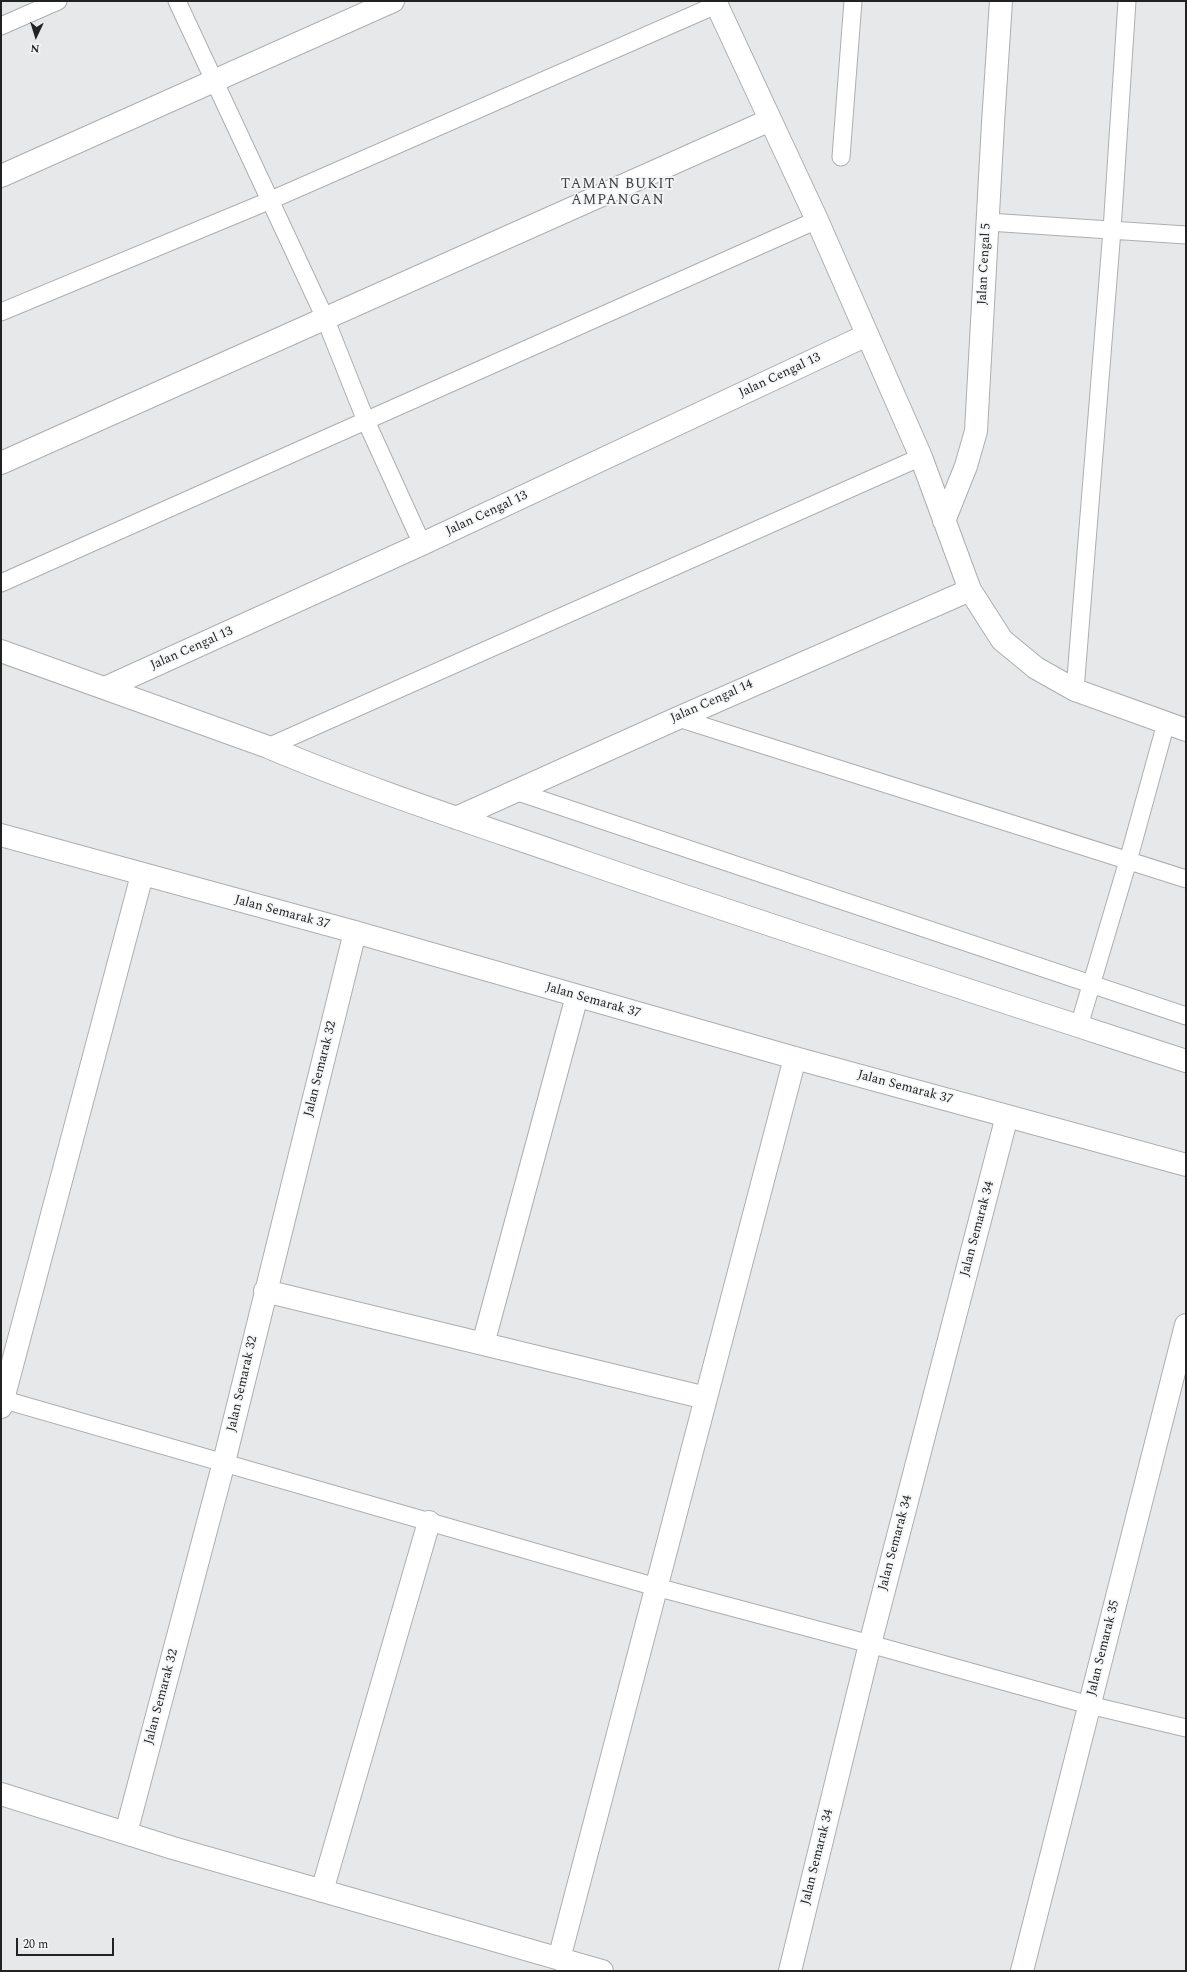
<!DOCTYPE html>
<style>
body{margin:0}
#map{position:relative;width:1187px;height:1972px;overflow:hidden;background:#e7e8e9;font-family:Spectral,serif}
canvas{display:block}
.frame{position:absolute;inset:0;border:2px solid #212222;pointer-events:none}
.north{position:absolute;left:16px;top:16px;width:40px;height:40px;-webkit-text-stroke:3px #f4f5f6;paint-order:stroke;rotate:184deg;font-size:11px;font-weight:700;line-height:16px;text-align:center;color:#212222}
.north::after{content:'';display:block;margin:auto;width:14px;height:18px;background:#212222;clip-path:polygon(50% 0,100% 100%,50% 72%,0 100%)}
.scale{position:absolute;left:16px;top:1938px;width:98px;height:18px;box-sizing:border-box;border:2px solid #212222;border-top:0;padding-left:5px;font-size:12px;line-height:14px;white-space:nowrap;color:#212222;-webkit-text-stroke:3px #f4f5f6;paint-order:stroke}
</style>
<div id="map">
<canvas width="1187" height="1972"></canvas>
<div class="frame"></div>
<div class="north">N</div>
<div class="scale">20 m</div>
</div>
<script>
const ctx = document.querySelector('canvas').getContext('2d');
ctx.lineJoin = 'round';
function stroke(path, color, width, dash) {
  ctx.strokeStyle = color;
  ctx.lineWidth = width;
  ctx.lineCap = dash ? 'butt' : 'round';
  ctx.setLineDash(dash || []);
  ctx.stroke(path);
}
function write(font, color, halo, rows, align = 'center') {
  ctx.font = font + ' Spectral,serif';
  ctx.lineWidth = 3.5;
  ctx.setLineDash([]);
  ctx.textBaseline = 'middle';
  ctx.strokeStyle = halo;
  ctx.fillStyle = color;
  for (const [text, x, y, turn = 0] of rows) {
    ctx.save();
    ctx.translate(x, y);
    ctx.rotate((+turn || 0) * Math.PI / 180);
    ctx.textAlign = isNaN(turn) ? turn : align;
    if (halo) ctx.strokeText(text, 0, 0);
    ctx.fillText(text, 0, 0);
    ctx.restore();
  }
}
const service = new Path2D(`
 M177,1L325,318L366,421L422,544
 M1,26L58,1
 M841,157L853,1
 M988,222L1186,235
 M1,312L271,200L716,5
 M1,583L817,220
 M1075,690L1112,230L1127,1
 M678,718L1186,879
 M268,747L921,457
 M515,791L1186,1016
 M1079,1026L1128,861L1166,723
 M1,1399L656,1587L870,1644L1089,1705L1186,1728`);
const minor = new Path2D(`
 M715,1L817,220L921,457L970,590L1002,640L1036,668L1075,690L1186,730
 M1,176L393,1
 M1,463L770,120
 M944,521L966,466L976,431L993,123L1001,1
 M1,651L268,747C370,790 475,824 579,860C781,930 983,995 1186,1061
 M105,688L422,544L867,335
 M456,818L678,718L970,590
 M1,835L355,932L795,1058L1186,1165
 M265,1291L706,1398
 M483,1344L577,996
 M1,1407L142,875
 M1,1794L173,1848L602,1971
 M126,1833L224,1462L355,932
 M322,1891L429,1522
 M559,1959L795,1058
 M790,1971L870,1644L1007,1116
 M1022,1971L1186,1325`);
stroke(service, '#adaeaf', 19);
stroke(minor, '#adaeaf', 24);
stroke(service, '#fff', 17);
stroke(minor, '#fff', 22);
write('13px', '#212222', '#f4f5f6', [
 ["Jalan Cengal 5",985,264,-87],
 ["Jalan Cengal 13",780,376,-25],
 ["Jalan Cengal 13",487,514,-25],
 ["Jalan Cengal 13",192,649,-24],
 ["Jalan Cengal 14",712,702,-24],
 ["Jalan Semarak 37",282,913,15],
 ["Jalan Semarak 37",593,1001,16],
 ["Jalan Semarak 32",321,1069,-76],
 ["Jalan Semarak 37",905,1088,15],
 ["Jalan Semarak 34",978,1229,-75],
 ["Jalan Semarak 32",243,1384,-77],
 ["Jalan Semarak 34",896,1543,-75],
 ["Jalan Semarak 35",1104,1648,-76],
 ["Jalan Semarak 32",162,1697,-75],
 ["Jalan Semarak 34",818,1857,-76]
]);
ctx.letterSpacing = '1px';
write('14px', '#3f4041', '#f4f5f6', [
 ["TAMAN BUKIT",618,185],
 ["AMPANGAN",618,201]
]);
ctx.letterSpacing = '0px';
</script>
